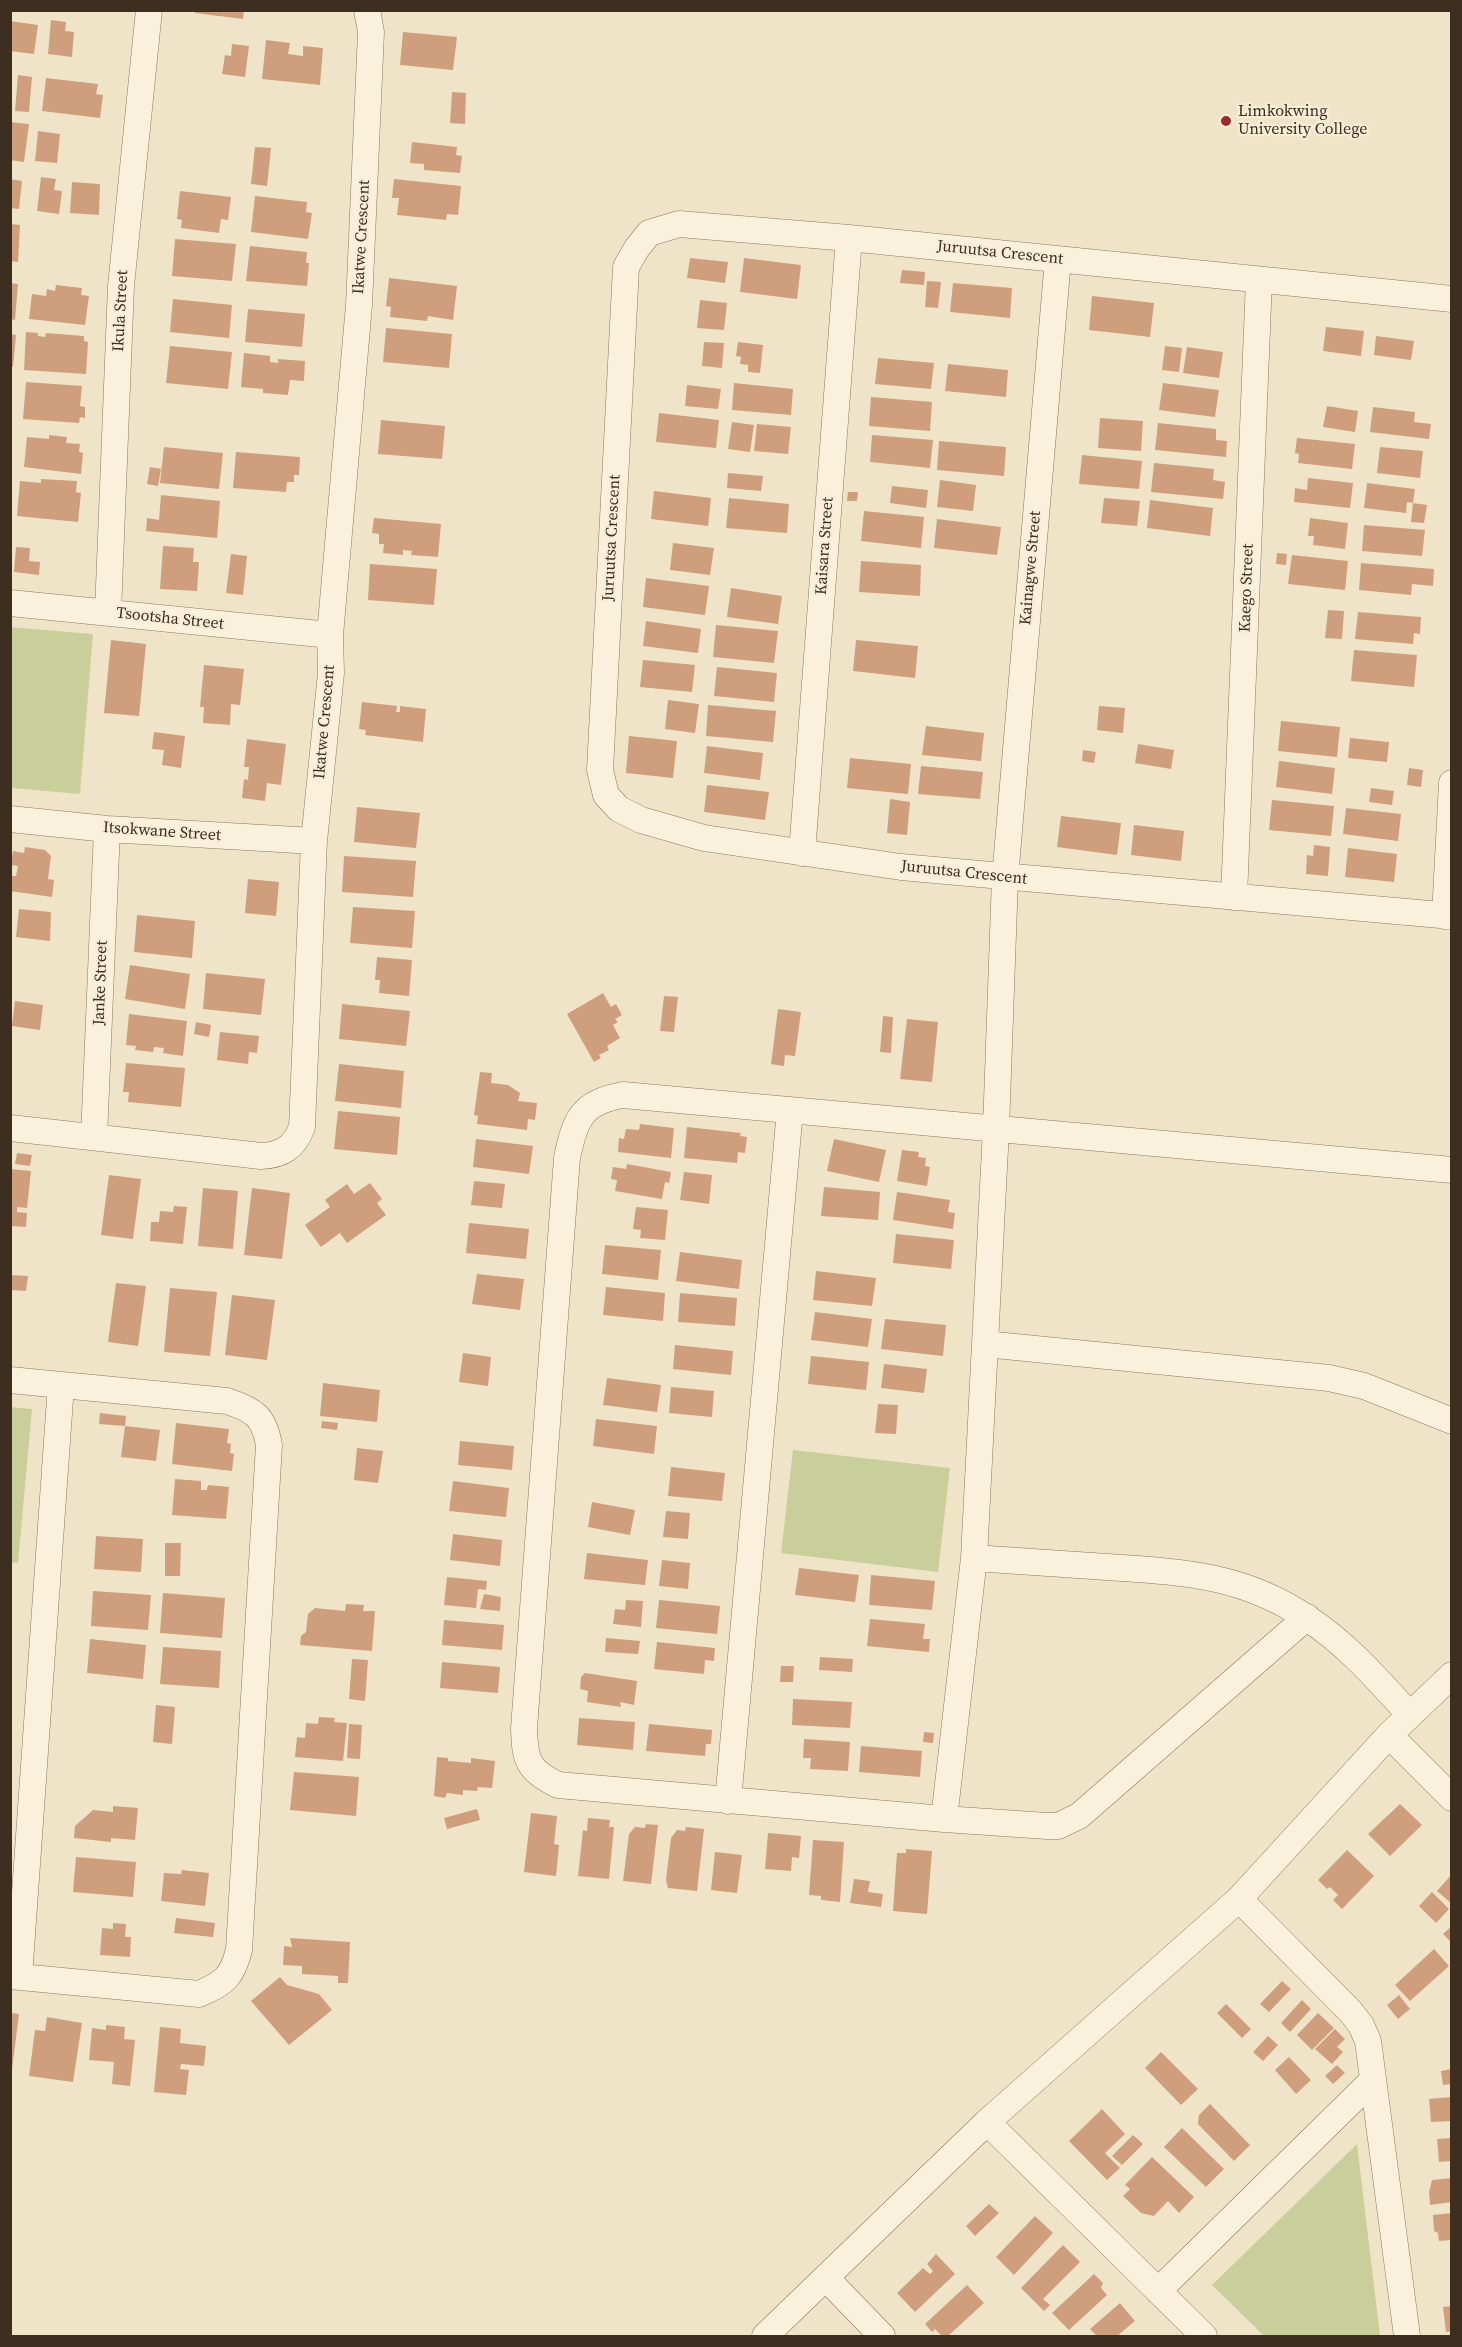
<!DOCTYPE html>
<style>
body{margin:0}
#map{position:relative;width:1462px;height:2347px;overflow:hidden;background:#f0e4c8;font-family:"Source Serif 4",serif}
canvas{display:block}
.frame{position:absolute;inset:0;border:12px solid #3d2e20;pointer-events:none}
</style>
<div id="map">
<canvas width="1462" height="2347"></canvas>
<div class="frame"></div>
</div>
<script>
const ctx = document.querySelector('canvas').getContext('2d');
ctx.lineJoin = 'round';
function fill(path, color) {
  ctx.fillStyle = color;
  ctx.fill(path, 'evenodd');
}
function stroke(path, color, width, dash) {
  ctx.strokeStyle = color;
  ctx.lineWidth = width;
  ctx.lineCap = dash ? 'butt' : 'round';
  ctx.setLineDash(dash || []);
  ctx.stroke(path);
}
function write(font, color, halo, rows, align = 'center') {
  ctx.font = font + ' "Source Serif 4",serif';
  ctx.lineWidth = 4.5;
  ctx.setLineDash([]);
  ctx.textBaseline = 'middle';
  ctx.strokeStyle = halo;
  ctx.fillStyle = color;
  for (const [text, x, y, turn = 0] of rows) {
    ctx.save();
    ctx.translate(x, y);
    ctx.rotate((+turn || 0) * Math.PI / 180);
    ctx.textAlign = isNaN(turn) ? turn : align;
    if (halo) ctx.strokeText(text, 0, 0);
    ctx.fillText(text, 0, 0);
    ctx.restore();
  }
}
fill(new Path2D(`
 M10,627L93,634L80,794L11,788Z
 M11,1407L32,1409L18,1563L10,1562Z
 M793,1450L950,1468L938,1572L781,1553Z
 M1357,2144L1380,2336H1264L1212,2285Z`), '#c9cf9b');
fill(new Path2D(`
 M195,10H244L243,19L195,13Z
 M51,20L66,22L65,31L74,32L72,57L48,54Z
 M10,21L38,25L34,54L10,51Z
 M403,32L457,37L453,70L400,65Z
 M266,40L290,43L288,54L303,56V46L323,48L320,85L262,79Z
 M232,44L249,46L245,77L222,74L225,55L231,56Z
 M18,75L32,77L29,112L15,111Z
 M46,78L98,84L96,94L103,95L100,118L42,111Z
 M452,92L466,93L465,124L450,123Z
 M10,122L29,124L24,162L10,160Z
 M38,131L60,134L57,163L35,161Z
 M412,142L457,147L456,155L462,156L460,173L424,170V164L410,163Z
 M255,147L271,148L267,186L251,184Z
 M41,177L56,179L54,190L62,191L59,214L37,211Z
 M10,179L22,181L19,209L10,208Z
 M394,179L461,186L458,215L447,214L446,220L397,215L399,198H392Z
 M72,182L100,184L99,215L70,213Z
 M180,191L231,197L228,220L221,219L219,233L181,228L182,220L177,219Z
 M255,196L307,202L306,212L312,213L308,239L251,232Z
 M10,224L20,225L18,262L10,261Z
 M175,239L236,244L232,281L172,276Z
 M250,246L307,252L306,263H309L307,286L246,281Z
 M690,258L728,262L725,283L687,278Z
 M744,258L801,265L797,299L740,292Z
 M902,270L925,272L924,285L900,283Z
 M389,278L457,286L453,320L428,316L427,321L390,317L391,307L386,306Z
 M927,281L941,282L938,308L925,307Z
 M10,283L18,284L15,320L10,319Z
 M953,283L1012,288L1010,318L950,312Z
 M56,285L82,288L81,295L89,296L85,325L29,319L32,294L46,296L47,289L55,291Z
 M1092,296L1154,303L1150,337L1089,330Z
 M173,299L232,305L229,338L170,332Z
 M700,300L727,303L724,330L697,328Z
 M248,309L305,314L302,347L245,342Z
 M1326,327L1364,331L1361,356L1323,351Z
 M386,328L452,334L449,368L383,362Z
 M26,332L38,333V336L45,337L46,333L84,336V341L88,342L86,374L24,370Z
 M10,334L16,335L13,367H10Z
 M1376,336L1414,341L1411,360L1374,355Z
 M704,342L724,343L722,368L702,366Z
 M738,342L763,345L760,373L748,372V365L740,364L741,357L736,356Z
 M170,346L232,352L228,389L166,383Z
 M1165,346L1182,348L1179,372L1162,370Z
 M1187,347L1223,352L1219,378L1183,373Z
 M244,353L270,356V362L278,363V359L305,361L304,381L290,380L288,395L263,393V389L241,387Z
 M878,358L934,363L931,389L875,384Z
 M948,364L1008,370L1006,397L945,391Z
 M26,382L82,386L80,406L85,407V418L80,417L79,423L23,419Z
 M734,383L793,389L791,415L732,410Z
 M1163,383L1219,390L1215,417L1159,410Z
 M687,385L721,389L718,409L685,406Z
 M871,397L932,402L930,431L869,426Z
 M1327,406L1358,411L1355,432L1323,427Z
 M1373,407L1415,412L1414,422L1431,424L1429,439L1370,432Z
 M659,413L719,420L716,448L656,442Z
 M1100,418L1143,421L1141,451L1098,448Z
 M381,420L445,426L442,459L378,454Z
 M732,422L754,425L750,452L728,449Z
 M1158,423L1216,429V440L1227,441L1226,457L1155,450Z
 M757,424L791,427L788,454L754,451Z
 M49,435L67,437L66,443L80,444L79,452L83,453L81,474L24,467L27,437L49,439Z
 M872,435L933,440L930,468L870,462Z
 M1297,438L1355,444L1352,469L1298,463L1299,454L1295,453Z
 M939,441L1006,447L1004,476L937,470Z
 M164,447L223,453L219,489L160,483Z
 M1380,447L1423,451L1420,478L1377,473Z
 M236,452L300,457L299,475H294V482H287L286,492L233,488Z
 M1082,455L1142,461L1139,489L1079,484Z
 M1154,463L1214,469L1213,480L1225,482L1223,499L1151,492Z
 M150,467L161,469L158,486L147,484Z
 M728,473L763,476L761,491L727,488Z
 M1308,478L1353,483L1350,508L1294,502L1295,488L1307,490Z
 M41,479L77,481L76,492L81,493L78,522L17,516L20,481L41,483Z
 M940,480L976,485L973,511L937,507Z
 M1367,483L1415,489L1413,503L1407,502L1406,513L1364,508Z
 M892,486L928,490L926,508L890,503Z
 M654,491L711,498L708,526L651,519Z
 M848,492H858L857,501H847Z
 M161,495L220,501L217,538L146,531L147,518L159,520Z
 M729,498L789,504L787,533L726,528Z
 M1104,498L1140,501L1137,526L1101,523Z
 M1150,500L1213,508L1210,536L1147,528Z
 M1413,503L1427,505L1424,523L1411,522Z
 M864,511L924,517L921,548L861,541Z
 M374,518L441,524L438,557L411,555L412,551L403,550V555L383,553L384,544H379V534L372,533Z
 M1310,518L1348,523L1345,549L1313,545L1314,536H1308Z
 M937,519L1001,527L997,555L934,548Z
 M1364,525L1425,530L1422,556L1362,551Z
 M673,543L714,548L710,575L670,570Z
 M163,546L194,548L193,562H199L197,591L160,589Z
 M16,547L30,548L29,561L40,562L39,575L14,572Z
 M1277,553L1287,554L1286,565L1276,564Z
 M231,554L247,556L243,595L226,593Z
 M1292,555L1348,561L1345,590L1288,584Z
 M861,561L921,565L920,596L859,592Z
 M1361,563L1434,569L1433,586L1412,584L1411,595L1359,590Z
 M370,564L437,569L434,605L368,600Z
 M646,578L709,586L705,615L643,607Z
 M731,588L782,596L778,624L727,617Z
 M1328,610L1344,611L1342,639L1325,638Z
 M1358,612L1421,617L1420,634L1414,633L1413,644L1355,639Z
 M646,621L701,629L698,653L643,646Z
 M716,625L778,631L774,663L713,657Z
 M111,640L146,644L139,716L104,713Z
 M856,640L918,646L915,678L853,671Z
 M1354,650L1417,655L1414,687L1351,681Z
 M643,660L695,665L692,692L640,687Z
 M204,665L244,669L240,705L231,704L230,725L203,723L204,707H200Z
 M717,667L777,673L774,702L714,696Z
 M668,700L699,704L695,733L665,729Z
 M362,702L397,706L396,712H400V706L426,709L423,742L365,735L366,730L359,729Z
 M708,705L776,711L773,742L706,736Z
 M1099,706L1125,708L1123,733L1097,730Z
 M1281,721L1340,727L1337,757L1278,751Z
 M926,726L984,733L981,761L922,755Z
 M154,732L185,736L181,768L162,765L164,750L152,749Z
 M629,736L677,741L673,778L626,773Z
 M1350,738L1389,742L1387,762L1348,758Z
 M247,739L286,744L281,785L267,783L265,801L242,798L244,779L248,780L249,767H244Z
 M1138,744L1174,750L1171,769L1135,763Z
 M707,746L763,753L760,780L704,773Z
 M1083,750L1096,752L1094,763L1082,761Z
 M850,758L911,764L908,794L847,788Z
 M1279,761L1335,768L1332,794L1276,787Z
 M921,766L983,772L980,799L918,794Z
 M1409,768L1423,770L1421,787L1407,785Z
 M707,785L769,792L765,820L704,812Z
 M1371,788L1394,791L1392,805L1369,802Z
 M890,799L910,802L907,835L887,833Z
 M1272,800L1334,806L1331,836L1269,830Z
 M357,807L420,813L416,848L354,842Z
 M1346,808L1401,814L1398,841L1343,834Z
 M1061,816L1121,823L1117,855L1057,847Z
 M1134,825L1184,831L1181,861L1131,855Z
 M1314,845L1330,847L1328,876L1306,874L1307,855L1313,856Z
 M25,847L45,850L51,856L48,879L54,880L52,897L10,891L12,876H16L18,866L11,865L13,851L24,853Z
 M1348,848L1397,854L1394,882L1345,877Z
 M344,856L416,861L413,897L342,892Z
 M248,879L279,882L276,916L245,913Z
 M353,907L415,911L412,948L350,943Z
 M19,909L51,912L50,941L16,937Z
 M137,915L195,921L192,958L134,952Z
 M377,957L412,960L409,996L379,993L380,980H375Z
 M130,965L190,974L185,1009L125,999Z
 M206,973L265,979L261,1015L203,1009Z
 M603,993L611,1007L616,1004L622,1015L615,1019L618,1022L613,1025L620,1038L607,1046L609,1050L599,1055L601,1058L594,1062L567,1014Z
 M664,996L678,997L674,1032L660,1031Z
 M15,1001L43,1005L40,1030L12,1026Z
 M342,1004L410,1011L406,1046L339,1039Z
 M778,1009L801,1012L795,1056L785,1055L784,1066L771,1064Z
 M129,1014L187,1021L183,1056L163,1053L164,1048L154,1047L153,1052L135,1050L136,1046L126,1045Z
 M883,1016L893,1017L891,1053L880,1052Z
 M907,1019L938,1022L932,1082L900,1079Z
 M196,1022L211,1025L209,1037L194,1034Z
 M220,1032L259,1036L257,1053L249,1052L248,1064L217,1060Z
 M126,1063L185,1068L181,1107L128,1102L129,1092H123Z
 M339,1064L404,1071L401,1108L335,1101Z
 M480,1072L492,1073L491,1083L508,1085L520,1093L518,1101L537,1103L535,1120L528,1119L527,1130L477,1124L478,1116L474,1115Z
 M338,1111L400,1117L397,1155L334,1149Z
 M640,1124L674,1128L671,1158L618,1152L619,1138L624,1139L626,1129L639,1130Z
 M687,1127L741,1133L740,1136L747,1137L745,1153L738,1152L737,1163L684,1158Z
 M476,1139L533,1146L529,1174L473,1167Z
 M834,1139L886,1150L879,1182L827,1171Z
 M902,1150L919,1152L918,1157L926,1158L925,1166L930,1167L927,1186L897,1181Z
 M17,1153L32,1155L30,1166L15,1164Z
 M627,1164L671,1172L669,1183L665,1182L662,1199L615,1191L617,1180L611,1179L613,1167L626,1169Z
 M10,1169L31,1171L27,1208L17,1207V1212L27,1213L26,1227L10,1226Z
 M684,1172L712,1175L709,1204L680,1200Z
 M109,1175L141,1179L133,1239L101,1235Z
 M474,1181L505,1184L502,1208L471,1205Z
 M370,1183L382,1199L377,1203L386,1215L347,1243L340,1233L321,1247L305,1225L330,1207L325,1200L347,1184L354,1194Z
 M824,1187L880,1192L878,1220L821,1216Z
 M203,1188L238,1191L233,1249L198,1246Z
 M252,1188L290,1193L282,1259L244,1255Z
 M897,1192L950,1200L948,1212L955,1213L953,1229L893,1220Z
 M174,1206L187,1207L183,1244L150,1241L151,1222H159L160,1211L173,1212Z
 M636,1207L668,1210L665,1240L640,1238L641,1230L633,1229Z
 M469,1223L529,1229L526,1259L466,1253Z
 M896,1234L954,1240L951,1269L893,1263Z
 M605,1245L661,1250L658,1280L602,1274Z
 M680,1252L742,1260L739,1289L676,1281Z
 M816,1271L876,1278L872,1306L813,1300Z
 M477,1274L524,1279L520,1310L472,1304Z
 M10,1275L28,1276L26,1291L10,1290Z
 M116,1283L146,1286L138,1346L108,1342Z
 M606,1287L665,1293L663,1321L603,1315Z
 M170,1288L217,1292L210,1356L164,1352Z
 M680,1293L737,1298L735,1326L678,1322Z
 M232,1295L275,1300L267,1360L225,1355Z
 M815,1312L872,1319L868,1347L811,1340Z
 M885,1319L946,1325L943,1356L881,1349Z
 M675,1345L733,1351L731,1375L673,1369Z
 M463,1353L491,1357L488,1386L459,1382Z
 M811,1356L869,1362L866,1390L808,1384Z
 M884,1364L927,1369L924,1393L881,1388Z
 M607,1378L661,1385L657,1412L603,1405Z
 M323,1383L380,1390L377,1422L320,1416Z
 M671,1387L714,1391L712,1417L669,1413Z
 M878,1404L898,1405L896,1434L875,1433Z
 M100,1413L126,1416L125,1426L99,1424Z
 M596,1419L657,1426L654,1454L593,1446Z
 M322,1421L338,1423L337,1430L321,1428Z
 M176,1423L229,1429L227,1443L231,1444L230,1453L234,1454L232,1471L172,1464Z
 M125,1426L160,1430L156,1461L121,1457Z
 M460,1441L514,1446L512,1470L458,1465Z
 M357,1448L383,1451L378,1483L354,1480Z
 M671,1467L725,1473L722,1501L668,1496Z
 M175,1479L201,1481V1490H207L208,1485L229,1487L226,1519L172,1515Z
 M453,1481L509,1488L506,1517L449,1511Z
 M592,1502L635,1510L630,1535L588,1527Z
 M666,1511L690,1513L688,1539L663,1537Z
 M453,1534L502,1540L500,1566L450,1560Z
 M96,1536L143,1539L141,1572L94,1569Z
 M165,1543H181L180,1576H165Z
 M587,1553L648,1560L645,1585L584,1579Z
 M662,1560L690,1563L688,1589L659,1586Z
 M799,1568L859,1575L855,1602L795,1595Z
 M871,1575L935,1581L932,1610L869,1605Z
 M447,1577L487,1581L486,1590L478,1589L476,1608L444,1605Z
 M93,1591L151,1595L148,1630L91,1626Z
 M163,1593L225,1598L222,1638L160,1633Z
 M484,1594L501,1597L500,1611L480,1609Z
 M626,1600L643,1601L641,1627L613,1624L615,1609L625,1610Z
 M659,1600L720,1606L717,1634L656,1628Z
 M346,1604L364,1605L363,1611H375L372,1651L300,1645L301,1636L306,1632L308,1614L315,1608L345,1611Z
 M870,1619L925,1624L923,1639H930L929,1652L867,1646Z
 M444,1620L504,1625L502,1650L442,1645Z
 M606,1638L640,1641L638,1654L605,1652Z
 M90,1639L146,1645L143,1679L87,1673Z
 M657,1642L715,1648L714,1661L705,1660L704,1674L654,1669Z
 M163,1647L221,1651L219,1688L160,1684Z
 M820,1657L853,1659L852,1672L819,1670Z
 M352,1659L368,1660L365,1701L349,1699Z
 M442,1662L500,1667L498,1693L440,1688Z
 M781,1666H794L793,1682H780Z
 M585,1673L637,1681L634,1705L620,1702L621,1707L587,1702L588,1691L580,1689L581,1677Z
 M793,1699L852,1702L850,1728L792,1725Z
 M156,1705L175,1707L172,1744L153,1742Z
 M319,1717L335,1718L334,1722L347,1723L343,1761L295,1757L297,1737L305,1738L306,1723L318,1724Z
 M579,1718L635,1722L633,1750L577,1745Z
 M349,1724L362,1725L360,1759L347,1758Z
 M649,1724L712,1730L711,1744H706L705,1756L646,1751Z
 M924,1732L934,1733L933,1743L923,1742Z
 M804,1739L850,1742L848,1771L810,1769L811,1758H803Z
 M861,1746L922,1751L920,1777L859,1772Z
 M437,1757L448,1758V1761L471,1763V1758L495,1761L492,1788L478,1787L477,1791L463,1790V1795L447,1793L445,1798L434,1796Z
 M294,1772L359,1777L356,1816L290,1810Z
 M1400,1804L1422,1825L1390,1856L1368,1834Z
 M113,1806L138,1808L135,1840L111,1838V1842L74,1838L75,1826L93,1810L113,1812Z
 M477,1809L480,1820L447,1829L444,1818Z
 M531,1813L557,1816L554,1844L559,1845L556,1876L524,1872Z
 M588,1818L610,1820L609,1827H614L609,1879L578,1876L583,1830L587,1831Z
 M646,1824L658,1825L651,1884L623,1881L629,1834L635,1827L645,1828Z
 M686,1827L704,1829L697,1891L668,1888L666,1880L671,1838L677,1830L685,1831Z
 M768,1833L801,1836L799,1858L792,1857L791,1871L765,1869Z
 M813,1840L844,1842L840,1902L821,1900V1896L809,1895Z
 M906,1849L932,1851L927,1914L893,1911L897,1853H906Z
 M1347,1850L1374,1876L1342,1909L1333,1900L1338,1895L1330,1887L1327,1889L1318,1880Z
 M715,1852L742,1855L737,1893L711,1890Z
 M76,1857L136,1862L133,1897L73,1892Z
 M182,1870L209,1873L205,1906L161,1901L164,1873L181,1874Z
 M1452,1874V1904L1437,1891Z
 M854,1879L870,1881L868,1892L883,1894L881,1907L850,1903Z
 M1432,1892L1449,1909L1436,1923L1419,1906Z
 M176,1918L215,1923L213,1937L174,1933Z
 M113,1923L126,1924L125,1937H131L130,1957L100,1955L102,1928L113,1929Z
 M1452,1926V1943L1443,1934Z
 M290,1938L350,1942L348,1983H338V1976L302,1974V1966L283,1965L284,1946L292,1947Z
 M1434,1949L1449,1966L1410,2001L1395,1985Z
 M280,1977L287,1985L319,1994L332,2010L289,2045L251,2001Z
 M1282,1981L1291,1989L1269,2012L1260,2004Z
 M1399,1995L1410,2009L1398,2019L1387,2005Z
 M1302,2000L1311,2009L1290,2032L1281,2023Z
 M1226,2004L1251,2029L1242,2038L1217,2013Z
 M10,2013L19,2014L12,2070H10Z
 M1318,2013L1334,2028L1312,2050L1297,2035Z
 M47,2017L82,2023L73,2082L29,2076L35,2030L45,2031Z
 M106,2025L125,2027L124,2039L135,2040L130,2086L112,2084L114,2062L89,2060L92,2028L106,2030Z
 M160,2027L181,2029L180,2043L206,2046L204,2066L181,2064L180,2069L189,2070L186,2095L154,2092Z
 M1335,2029L1345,2039L1337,2047L1343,2052L1332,2064L1315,2049Z
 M1268,2036L1278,2045L1263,2061L1253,2052Z
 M1161,2052L1198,2089L1181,2105L1145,2068Z
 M1289,2057L1311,2080L1296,2094L1275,2070Z
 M1337,2065L1345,2073L1333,2084L1325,2076Z
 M1452,2069V2084L1443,2085L1441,2071Z
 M1452,2097V2121L1431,2122L1429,2099Z
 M1210,2104L1250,2145L1234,2161L1198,2124L1199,2115Z
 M1102,2109L1125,2134L1105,2153L1120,2168L1107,2180L1069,2141Z
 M1182,2128L1224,2169L1206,2187L1164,2147Z
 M1133,2135L1143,2144L1122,2165L1112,2156Z
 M1452,2138V2161L1439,2162L1437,2139Z
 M1152,2157L1194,2197L1179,2213L1168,2201L1154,2216L1141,2213L1123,2196L1130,2189L1125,2185Z
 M1452,2178V2202L1430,2205L1429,2192L1432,2180Z
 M989,2204L999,2213L975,2236L966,2226Z
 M1452,2213V2240L1439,2241L1438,2233L1434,2231L1433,2215Z
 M1035,2216L1053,2233L1014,2275L996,2257Z
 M1063,2245L1080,2262L1043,2299L1050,2305L1044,2311L1021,2288Z
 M936,2254L955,2274L915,2312L897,2293L923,2268L930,2274L933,2271L927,2264Z
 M1094,2274L1103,2283L1101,2288L1107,2295L1069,2330L1052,2313Z
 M967,2285L984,2303L948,2336H942L935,2329L932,2332L925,2324Z
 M1120,2303L1135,2321L1117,2336H1097L1090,2329Z
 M1452,2306V2331L1446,2332L1443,2307Z`), '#cf9f7d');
const minor = new Path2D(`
 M1452,299L849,238L679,224L649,233L637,248L626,267L600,770L606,795L619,809L641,820L704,838L901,867L1452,916
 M10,603L330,635
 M108,612L121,286L149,10
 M10,819L107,829L314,841
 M802,853L849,238
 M1234,897L1259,280
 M1445,916L1452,783
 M10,1128L261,1156C282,1155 294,1148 302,1127L314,841L331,673L330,635L359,305L371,32L367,10
 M94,1137L107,829
 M985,1344L1329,1378L1364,1386L1452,1421
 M10,1380L227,1401C254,1410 264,1416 269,1445L239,1950C232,1977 225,1983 199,1994L10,1976
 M974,1558C1018,1561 1062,1564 1107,1567C1181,1572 1242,1574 1307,1618C1347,1644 1378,1680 1410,1715
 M1307,1617L1079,1816L1058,1826H1047L944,1819L558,1785C527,1770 525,1760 524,1728L567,1158C575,1120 581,1102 623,1095L1452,1170
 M1389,1735L1452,1798
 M728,1801L790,1110
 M944,1819L974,1558L996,1129L1005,878L1058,259
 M1239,1899L1350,2011L1361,2025L1368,2041L1407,2336
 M19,1977L61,1385
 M987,2122L1204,2336
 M826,2278L882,2336
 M1158,2291L1373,2080
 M765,2336L987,2122L1239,1899L1389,1735L1452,1675`);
stroke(minor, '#8d765c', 27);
stroke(minor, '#faf1dc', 26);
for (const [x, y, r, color] of [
 [1226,121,6,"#9e2a2b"]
]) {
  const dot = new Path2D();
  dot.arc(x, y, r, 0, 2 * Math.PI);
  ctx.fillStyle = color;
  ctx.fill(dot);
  stroke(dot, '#f7eed8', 2);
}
write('16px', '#3d2e20', '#f7eed8', [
 ["Limkokwing",1238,112],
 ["University College",1238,130]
], 'left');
write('16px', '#3d2e20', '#f7eed8', [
 ["Ikatwe Crescent",362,237,-87],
 ["Juruutsa Crescent",1000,253,6],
 ["Ikula Street",121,311,-87],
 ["Juruutsa Crescent",612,538,-87],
 ["Kaisara Street",825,546,-86],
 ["Kainagwe Street",1031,568,-85],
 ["Kaego Street",1247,588,-88],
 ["Tsootsha Street",170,619,6],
 ["Ikatwe Crescent",325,722,-85],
 ["Itsokwane Street",162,832,4],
 ["Juruutsa Crescent",964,873,6],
 ["Janke Street",101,983,-88]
]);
</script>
